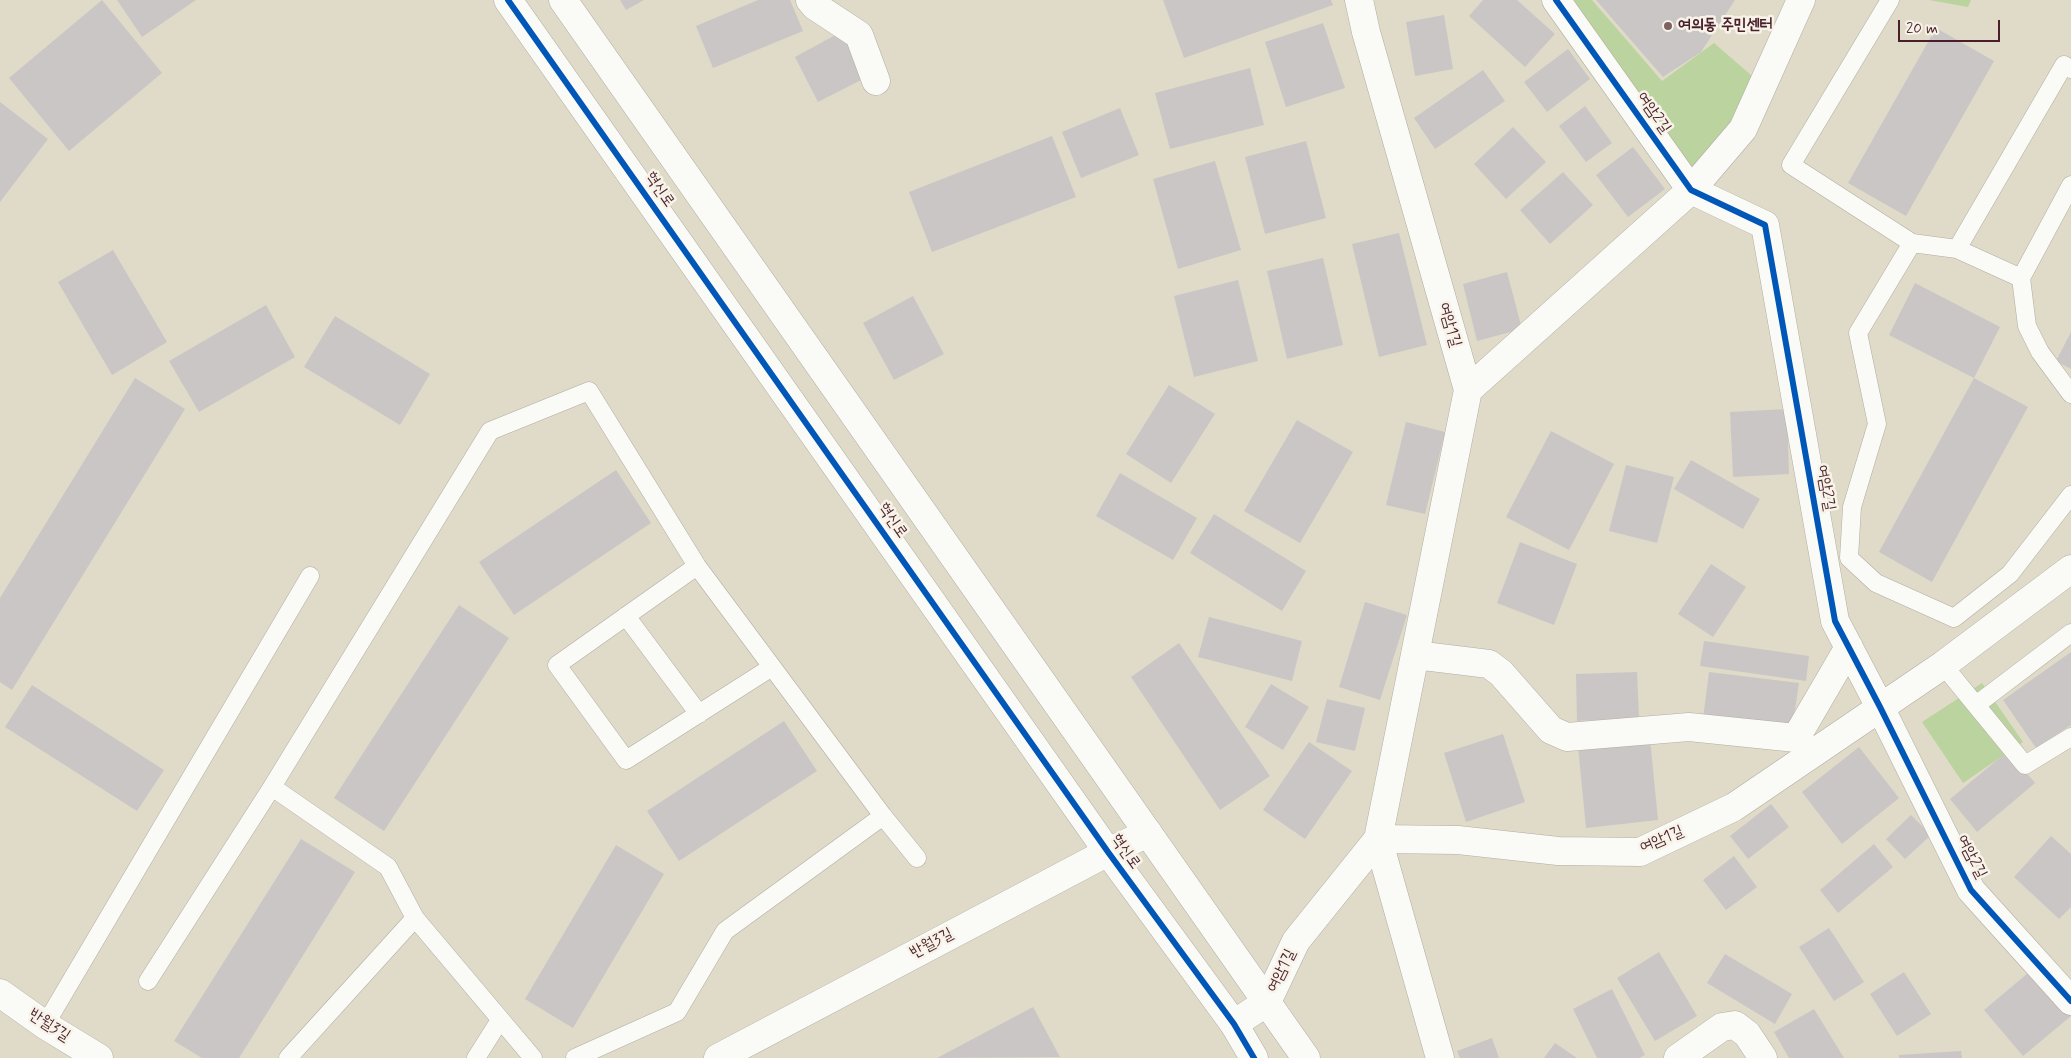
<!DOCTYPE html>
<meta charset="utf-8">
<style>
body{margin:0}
#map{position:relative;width:2071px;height:1058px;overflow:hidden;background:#dfdbc8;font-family:Mynerve,sans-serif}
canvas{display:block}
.scale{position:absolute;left:1898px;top:20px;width:102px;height:22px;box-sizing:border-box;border:2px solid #4a1f2b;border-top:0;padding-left:6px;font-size:15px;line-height:18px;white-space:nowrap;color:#4a1f2b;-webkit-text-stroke:4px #f7f3e8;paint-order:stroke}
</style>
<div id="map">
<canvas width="2071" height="1058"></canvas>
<div class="scale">20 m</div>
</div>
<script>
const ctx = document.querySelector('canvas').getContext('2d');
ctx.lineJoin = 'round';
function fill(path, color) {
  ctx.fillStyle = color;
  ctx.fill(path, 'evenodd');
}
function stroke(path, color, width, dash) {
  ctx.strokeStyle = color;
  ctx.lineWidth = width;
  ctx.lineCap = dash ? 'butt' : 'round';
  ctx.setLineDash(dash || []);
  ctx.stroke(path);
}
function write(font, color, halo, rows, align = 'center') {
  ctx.font = font + ' Mynerve,"Poor Story",sans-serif';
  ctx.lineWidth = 5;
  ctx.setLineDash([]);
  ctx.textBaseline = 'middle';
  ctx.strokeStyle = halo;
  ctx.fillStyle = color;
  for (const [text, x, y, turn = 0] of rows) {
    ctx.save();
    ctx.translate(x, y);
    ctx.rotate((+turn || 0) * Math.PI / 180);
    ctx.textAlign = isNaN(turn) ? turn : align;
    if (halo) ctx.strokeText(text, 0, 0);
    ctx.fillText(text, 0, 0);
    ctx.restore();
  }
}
fill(new Path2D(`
 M1561,0H1592L1662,81L1714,43L1759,82L1692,183Z
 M1929,0H1971L1968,7Z
 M1982,683L2023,742L1963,783L1922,722Z`), '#bbd39e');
fill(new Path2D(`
 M102,0L162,73L69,151L9,78Z
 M117,0H196L142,37Z
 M620,0H644L626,10Z
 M758,0H790L803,31L713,68L696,26Z
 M1163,0H1331L1333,5L1184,58Z
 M1483,0H1517L1555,34L1525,67L1469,16Z
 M1596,0H1735L1701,52L1663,77Z
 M1444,15L1453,69L1415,76L1406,22Z
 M1323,23L1345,88L1286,107L1265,42Z
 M1936,28L1994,61L1906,216L1848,183Z
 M841,32L865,78L818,102L795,57Z
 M1568,49L1590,79L1547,112L1524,82Z
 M1250,68L1264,125L1170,149L1155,93Z
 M1483,70L1505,101L1435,149L1414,118Z
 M0,102L48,139L0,202Z
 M1585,106L1612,143L1586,162L1559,126Z
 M1120,108L1139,155L1081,178L1062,132Z
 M1513,127L1546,162L1506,199L1474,164Z
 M1052,136L1076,197L932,252L909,192Z
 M1306,141L1326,218L1265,234L1245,157Z
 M1633,147L1665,189L1628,217L1596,175Z
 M1215,161L1241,250L1178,269L1153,179Z
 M1563,172L1593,205L1550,244L1520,210Z
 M1399,233L1427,345L1379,357L1352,244Z
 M113,250L167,342L112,375L58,282Z
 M1323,258L1343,345L1287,359L1267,271Z
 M1507,272L1522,329L1477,341L1463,284Z
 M1238,280L1258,361L1194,377L1174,296Z
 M1915,283L2000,327L1974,378L1889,335Z
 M913,296L944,354L894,380L863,323Z
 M266,305L295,357L199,412L169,361Z
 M335,316L430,374L400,425L304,367Z
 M2071,332V369L2056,361Z
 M135,378L185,409L12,690L0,682V598Z
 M1974,378L2028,407L1932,582L1879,552Z
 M1169,385L1215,414L1171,483L1126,454Z
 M1787,409L1789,474L1733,477L1730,412Z
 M1297,420L1353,452L1300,543L1244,511Z
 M1406,422L1445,432L1425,514L1386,505Z
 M1551,431L1614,464L1569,550L1506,517Z
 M1691,460L1760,499L1743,529L1674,489Z
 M1626,465L1674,477L1657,543L1609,531Z
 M616,470L651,523L514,615L479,562Z
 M1120,473L1197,518L1173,560L1096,516Z
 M1214,514L1306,571L1282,611L1190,553Z
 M1520,542L1577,564L1554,625L1497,603Z
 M1711,564L1746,587L1713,637L1678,614Z
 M1365,602L1407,615L1380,700L1339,687Z
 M459,605L509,638L384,831L334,798Z
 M1209,617L1302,641L1292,681L1198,657Z
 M1704,641L1809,656L1806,681L1700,666Z
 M1179,643L1270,776L1220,810L1131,677Z
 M2071,652V725L2036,748L2003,700Z
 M1637,672L1639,718L1577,721L1576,674Z
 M1709,672L1799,683L1792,730L1703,719Z
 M1271,684L1309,707L1283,750L1245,727Z
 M32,685L164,770L137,811L5,727Z
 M1327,699L1365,708L1355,751L1316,742Z
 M784,721L817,771L679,861L647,811Z
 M1503,734L1525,802L1466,822L1444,753Z
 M1650,739L1658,820L1586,828L1578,747Z
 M1309,742L1352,771L1305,839L1263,810Z
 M1859,747L1899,798L1842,844L1802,792Z
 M2008,751L2035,783L1977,832L1950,799Z
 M1771,804L1789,827L1748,859L1730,836Z
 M1911,815L1931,835L1905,859L1886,839Z
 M2051,836L2071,854V907L2059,919L2014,877Z
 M301,839L355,872L239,1058H202L174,1041Z
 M1874,844L1893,867L1838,913L1820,890Z
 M616,845L664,874L573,1028L525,999Z
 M1734,856L1757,887L1726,910L1703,880Z
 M1829,928L1864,982L1834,1001L1799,947Z
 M1659,952L1697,1016L1655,1041L1617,978Z
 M1725,954L1792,994L1775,1024L1707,983Z
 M2034,968L2071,1012V1016L2023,1056L1984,1010Z
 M1904,972L1931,1014L1897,1036L1870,994Z
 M1612,989L1645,1055L1639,1058H1597L1573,1009Z
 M1033,1007L1060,1057L937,1058Z
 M1814,1009L1844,1058H1789L1774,1032Z
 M1492,1038L1499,1058H1460L1457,1051Z
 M1555,1043L1577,1058H1544Z
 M1961,1051L1962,1058H1899V1055Z`), '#cac6c6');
const service = new Path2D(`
 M1890,0L1791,165L1912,243L1858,333L1877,424L1852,507L1849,558L1876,583L1954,618L2010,574L2071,495
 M2071,185L2021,278L2027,326L2040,352L2071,394
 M1912,243L1957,249L2064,65L2071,69
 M1957,249L2021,278
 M697,566L557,665L626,760L772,667
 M626,616L699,714
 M1943,665L2025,765L2071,737
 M1976,705L2071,633
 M272,787L388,867L415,918L288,1058
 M415,918L533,1058
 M148,981L272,787L490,431L589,391L697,566L883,816L917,858
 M45,1025L310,576
 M476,1058L500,1020
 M575,1058L677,1012L725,931L883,816`);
const minor = new Path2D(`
 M810,0L815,6L859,35L876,81
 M1556,0L1691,190L1765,225L1835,621L1880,707L1971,890L2071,1001
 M1468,390L1691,190L1743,129L1801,0
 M1415,655L1489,664L1501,673L1551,730L1567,737L1689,727L1796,738L1849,647
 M0,993L45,1025L99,1058
 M1234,1024L1267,1002L1296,941L1378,839L1468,390L1366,32L1359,0
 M718,1058L1108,852L1148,833
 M1440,1058L1378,839L1458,840L1558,851L1640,852L1734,807L1943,665L2071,569
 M1678,1058L1722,1027L1735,1025L1747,1034L1763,1058`);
const tertiary = new Path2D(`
 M508,0L1108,852L1234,1024L1254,1058
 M563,0L1306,1058`);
stroke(service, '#b2aca1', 19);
stroke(minor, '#b2aca1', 29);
stroke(tertiary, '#b2aca1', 29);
stroke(service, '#fafaf7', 18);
stroke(minor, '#fafaf7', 28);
stroke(tertiary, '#fafaf7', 28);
stroke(new Path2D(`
 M508,0L1108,852L1234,1024L1254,1058
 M1556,0L1691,190L1765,225L1835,621L1880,707L1971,890L2071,1001`), '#0057b8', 6);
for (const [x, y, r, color] of [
 [1668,26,5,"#7e6162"]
]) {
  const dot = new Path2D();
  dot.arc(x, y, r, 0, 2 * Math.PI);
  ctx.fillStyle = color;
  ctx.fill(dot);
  stroke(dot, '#f7f3e8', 2);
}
write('bold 16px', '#4a1f2b', '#f7f3e8', [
 ["여의동 주민센터",1678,26]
], 'left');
write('16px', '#4a1f2b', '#f7f3e8', [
 ["여암2길",1653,113,55],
 ["혁신로",659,190,55],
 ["여암1길",1449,325,74],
 ["여암2길",1825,488,80],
 ["혁신로",892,521,55],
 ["여암1길",1662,840,-23],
 ["혁신로",1125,852,54],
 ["여암2길",1971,857,63],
 ["반월3길",932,944,-28],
 ["여암1길",1282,971,-64],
 ["반월3길",49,1026,33]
]);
</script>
